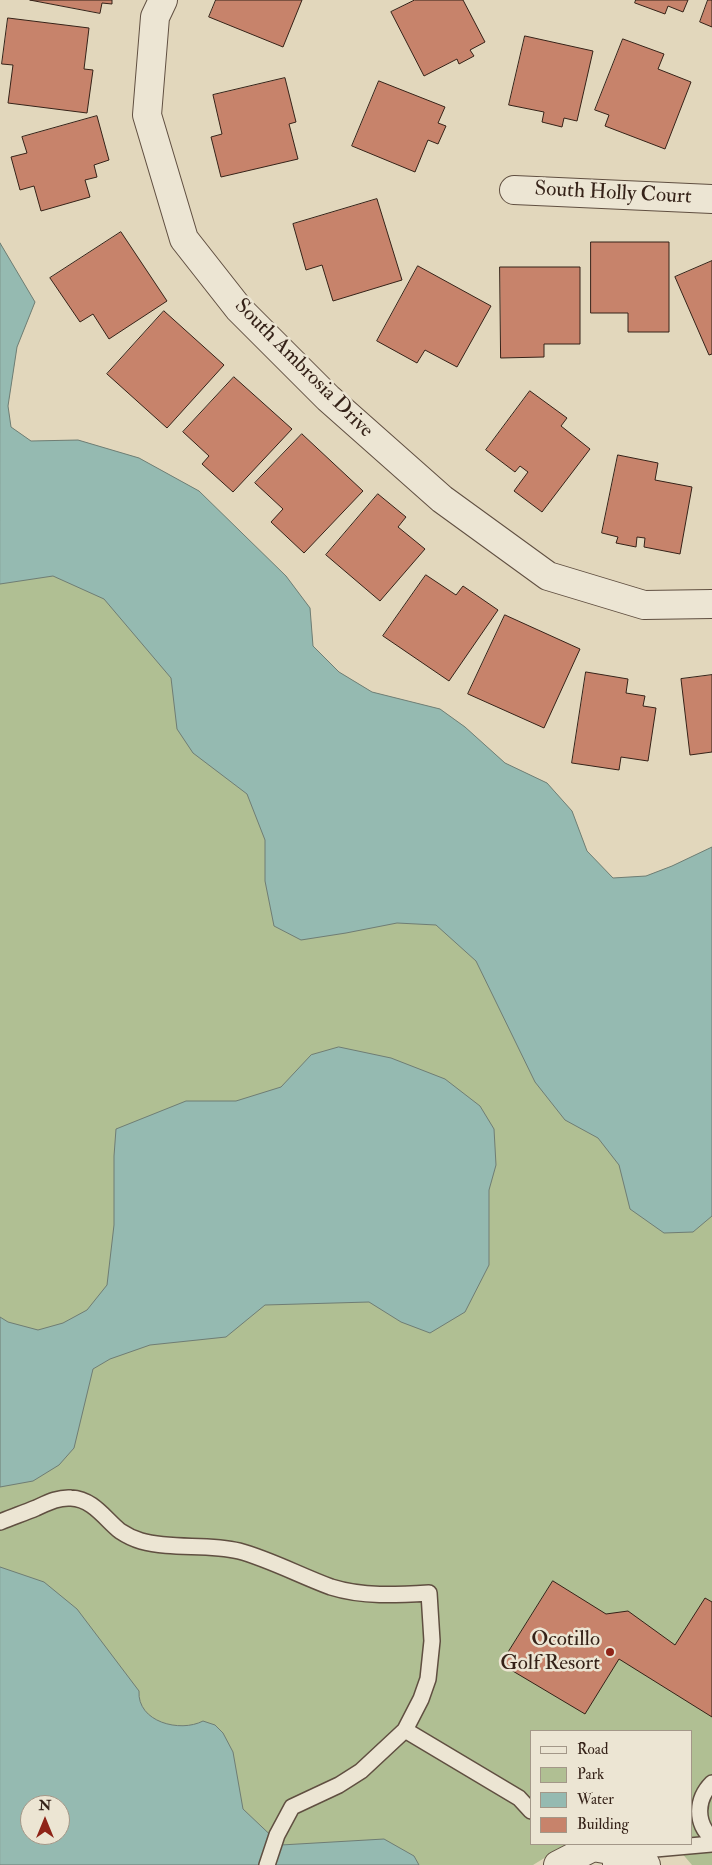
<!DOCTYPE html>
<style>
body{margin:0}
#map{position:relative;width:712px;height:1865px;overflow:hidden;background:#e2d7bc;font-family:"IM FELL Double Pica",serif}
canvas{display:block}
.legend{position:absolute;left:530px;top:1730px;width:162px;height:115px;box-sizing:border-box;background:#ece5d3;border:1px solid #a39788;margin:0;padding:6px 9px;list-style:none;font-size:15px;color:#352218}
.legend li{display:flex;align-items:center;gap:10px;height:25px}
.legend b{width:25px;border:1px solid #a39788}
.north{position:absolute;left:20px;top:1795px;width:50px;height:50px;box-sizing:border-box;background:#ece5d3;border:1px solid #a39788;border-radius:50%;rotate:0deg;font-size:14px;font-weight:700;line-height:20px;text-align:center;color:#352218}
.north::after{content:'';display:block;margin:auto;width:18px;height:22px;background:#8f2418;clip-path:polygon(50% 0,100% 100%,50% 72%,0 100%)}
</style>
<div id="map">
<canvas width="712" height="1865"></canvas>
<ul class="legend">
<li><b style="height:6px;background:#ece5d3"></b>Road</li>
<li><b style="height:14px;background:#b0bf93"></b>Park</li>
<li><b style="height:14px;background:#95bab1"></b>Water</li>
<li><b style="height:14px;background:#c7836b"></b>Building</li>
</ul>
<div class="north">N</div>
</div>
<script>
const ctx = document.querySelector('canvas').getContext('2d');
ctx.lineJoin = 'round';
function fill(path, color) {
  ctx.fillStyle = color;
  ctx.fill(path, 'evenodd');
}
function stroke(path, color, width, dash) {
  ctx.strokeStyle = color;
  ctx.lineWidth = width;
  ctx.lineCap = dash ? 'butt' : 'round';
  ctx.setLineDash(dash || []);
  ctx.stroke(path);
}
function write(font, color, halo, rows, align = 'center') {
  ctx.font = font + ' "IM FELL Double Pica",serif';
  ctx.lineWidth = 5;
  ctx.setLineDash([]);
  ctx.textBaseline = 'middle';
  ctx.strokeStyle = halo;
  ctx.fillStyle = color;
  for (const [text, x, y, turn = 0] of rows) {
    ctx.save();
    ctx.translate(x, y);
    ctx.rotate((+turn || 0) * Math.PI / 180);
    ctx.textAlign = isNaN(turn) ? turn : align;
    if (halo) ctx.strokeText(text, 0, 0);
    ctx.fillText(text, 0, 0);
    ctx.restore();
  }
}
fill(new Path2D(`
 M0,243L35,302L17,347L8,406L11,427L31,441L78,440L139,458L199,491L286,576L310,608L313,646L339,672L372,692L440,709L465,727L505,763L547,783L572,811L587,851L613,878L646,876L672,866L712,847V1865H692L674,1844H691V1731H531V1844H567L533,1865H0ZM30,1805H60V1835H30Z`), '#b0bf93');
const water = new Path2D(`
 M0,243L35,302L17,347L8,406L11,427L31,441L78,440L139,458L199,491L286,576L310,608L313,646L339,672L372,692L440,709L465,727L505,763L547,783L572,811L587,851L613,878L646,876L672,866L712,847V1216L693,1232L664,1233L630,1209L619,1165L598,1138L565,1120L535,1082L476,961L436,925L397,923L346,933L301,940L274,926L265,881V840L247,794L193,753L177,729L171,678L104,599L53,576L0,584Z
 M339,1047L391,1058L445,1079L480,1106L494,1129L496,1165L489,1190V1265L465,1312L430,1333L401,1322L369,1302L265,1305L226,1337L150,1345L110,1359L93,1369L74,1448L59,1465L33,1481L0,1487V1317L8,1322L38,1330L63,1323L87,1310L107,1285L114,1225V1156L116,1129L186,1101H236L281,1087L311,1055Z
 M0,1567L44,1582L77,1609L139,1691C137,1722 180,1733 203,1721L215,1725L223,1733L233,1752L243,1809L281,1845L384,1839L414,1856L419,1865H0ZM30,1805H60V1835H30Z`);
fill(water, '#95bab1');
stroke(water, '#6f7d74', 1);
const building = new Path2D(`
 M30,0H112V4L102,3L100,13Z
 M216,0H302L283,47L209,17Z
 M415,0H463L485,42L470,50L474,56L459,64L457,59L424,76L391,12Z
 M636,0H688L683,12L668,6L665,14L635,3Z
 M708,0H712V27L700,22Z
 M8,18L89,28L84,69L93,70L87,113L8,103L13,65L2,64Z
 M525,36L593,51L577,121L564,118L562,127L542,122L544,112L509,105Z
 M623,39L664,54L658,69L691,82L665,149L605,126L609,115L595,110Z
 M285,78L296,122L289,124L298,159L221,177L211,137L222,134L213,95Z
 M379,81L445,107L438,123L446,126L438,144L428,140L415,172L352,146Z
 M97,116L109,160L94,165L97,177L85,180L90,197L41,211L34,186L20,190L11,157L27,153L22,137Z
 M377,199L402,280L333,301L322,265L306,270L293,224Z
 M121,232L167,301L109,339L93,314L80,322L50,278Z
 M591,242H669V332H628V313H591Z
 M712,261V354L709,355L675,277Z
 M418,266L491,306L457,367L425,350L417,363L377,341Z
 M500,267H580V344H544V357L501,358Z
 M164,311L224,365L167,428L107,374Z
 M234,377L292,429L233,492L202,464L209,456L183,432Z
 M530,391L567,418L561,426L590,449L542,512L514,491L528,472L520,466L515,472L486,450Z
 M302,434L363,491L304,553L271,522L283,509L255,483Z
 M618,455L658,463L655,480L692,487L680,554L644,547L645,538L637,537L636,547L616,543L618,537L602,533Z
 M378,494L406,517L398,527L425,549L380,601L326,555Z
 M426,575L456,595L463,586L498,610L449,681L383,636Z
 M505,615L580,649L544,728L468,694Z
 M586,672L628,679L626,693L645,696L643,706L656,708L648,761L621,757L619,770L572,763Z
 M712,675V752L690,755L681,679Z
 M553,1581L606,1614L628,1611L675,1645L705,1598L712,1602V1717L619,1659L585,1714L501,1664Z`);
fill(building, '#c7836b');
stroke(building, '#352218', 1);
const lane = new Path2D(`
 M0,1522C12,1517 24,1513 36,1508C47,1503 58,1497 71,1498C93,1499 105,1519 120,1531C126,1535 134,1539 141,1541C173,1550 207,1543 239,1551C269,1559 301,1576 331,1587C363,1597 396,1595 429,1593L432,1641L428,1679L421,1699L405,1730L361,1771L339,1785L292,1807L277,1835L267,1865
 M405,1730L519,1798L531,1811
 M712,1783C696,1799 695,1823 712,1838
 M633,1851L712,1844`);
const street = new Path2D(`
 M163,0L155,17L147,115L184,239L239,309L328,398L442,499L548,576L644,605L712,604
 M514,190L712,199
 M637,1851L646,1865
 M558,1865L593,1847L622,1852L617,1865`);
stroke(lane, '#604f41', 18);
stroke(street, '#604f41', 30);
stroke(lane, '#ece5d3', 15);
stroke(street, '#ece5d3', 28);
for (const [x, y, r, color] of [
 [610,1652,5,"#8f2418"]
]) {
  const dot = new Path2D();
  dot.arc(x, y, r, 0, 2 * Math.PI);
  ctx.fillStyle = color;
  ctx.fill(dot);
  stroke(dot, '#ece5d3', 2);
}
write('21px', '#352218', '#ece5d3', [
 ["South Holly Court",613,194,3],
 ["South Ambrosia Drive",303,369,45]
]);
write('21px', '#352218', '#ece5d3', [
 ["Ocotillo",600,1640],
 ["Golf Resort",600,1664]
], 'right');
</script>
